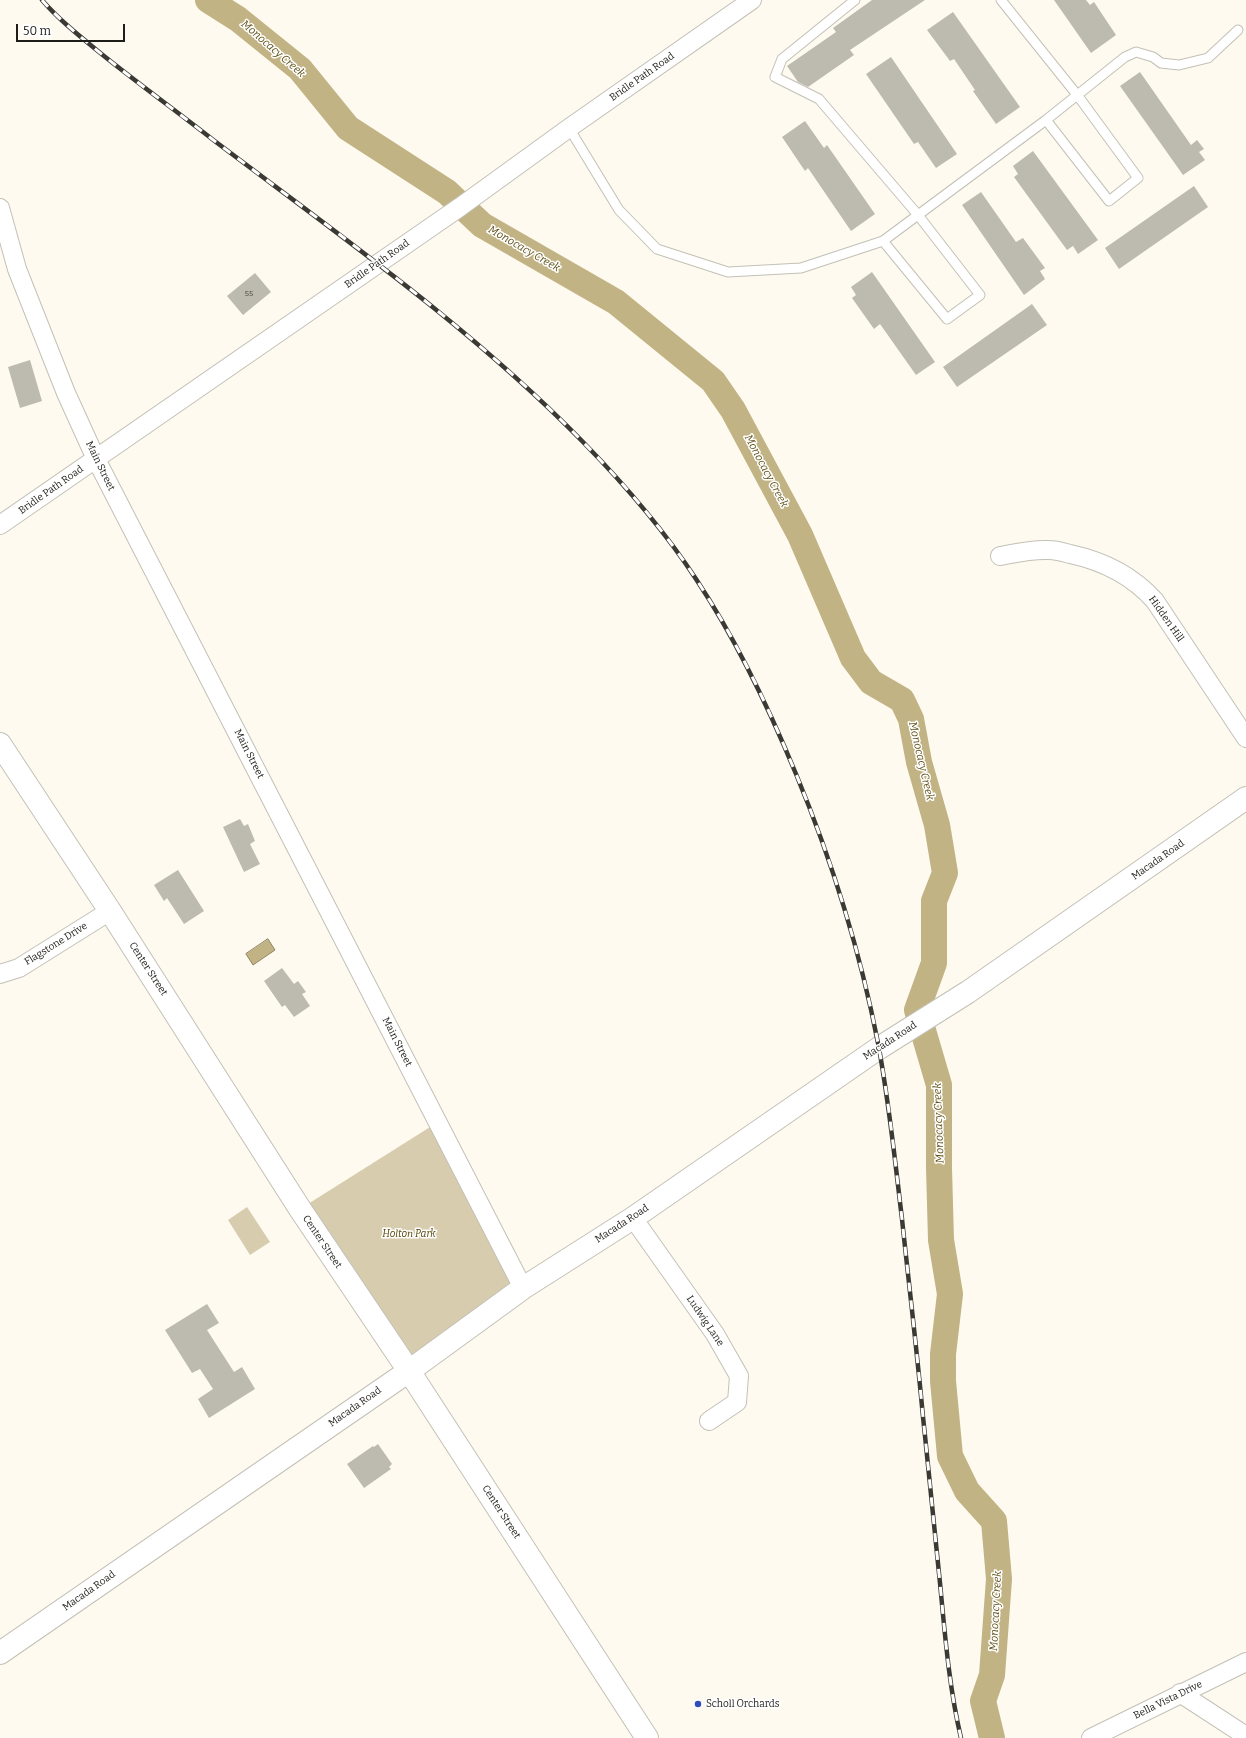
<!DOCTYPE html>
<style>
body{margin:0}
#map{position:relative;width:1246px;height:1738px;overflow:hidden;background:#fefaf0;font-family:Bitter,serif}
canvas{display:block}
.scale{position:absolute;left:16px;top:24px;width:109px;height:18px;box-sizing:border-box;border:2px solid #1e1d19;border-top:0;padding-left:5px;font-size:12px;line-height:14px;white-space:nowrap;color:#1e1d19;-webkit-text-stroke:3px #fff;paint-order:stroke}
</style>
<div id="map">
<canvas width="1246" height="1738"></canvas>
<div class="scale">50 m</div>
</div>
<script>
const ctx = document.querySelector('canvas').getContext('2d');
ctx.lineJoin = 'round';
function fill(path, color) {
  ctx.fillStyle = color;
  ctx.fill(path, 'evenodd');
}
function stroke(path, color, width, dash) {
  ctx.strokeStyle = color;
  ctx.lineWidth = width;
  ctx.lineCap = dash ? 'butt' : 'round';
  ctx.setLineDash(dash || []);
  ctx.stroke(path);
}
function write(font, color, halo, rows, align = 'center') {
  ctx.font = font + ' Bitter,serif';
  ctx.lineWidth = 3;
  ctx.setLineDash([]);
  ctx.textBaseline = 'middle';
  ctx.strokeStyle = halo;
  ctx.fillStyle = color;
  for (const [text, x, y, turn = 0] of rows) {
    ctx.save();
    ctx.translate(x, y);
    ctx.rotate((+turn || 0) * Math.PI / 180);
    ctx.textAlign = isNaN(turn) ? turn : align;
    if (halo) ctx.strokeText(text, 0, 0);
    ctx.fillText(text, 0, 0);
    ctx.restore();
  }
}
fill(new Path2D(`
 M438,1122L523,1288L409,1371L300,1209Z
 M247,1207L270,1242L250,1255L228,1220Z`), '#d7cdae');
const water = new Path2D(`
 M268,939L275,950L253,965L246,954Z`);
fill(water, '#c1b384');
stroke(water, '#908664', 1);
stroke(new Path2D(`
 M208,0L238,19L300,69L348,128L447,192L482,225L616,302L713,381L733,410L800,535L853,658L871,682L902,700L911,719L919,762L937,825L945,873L934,901V963L917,1010L939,1085V1168L941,1240L950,1294L943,1354V1381L950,1456L967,1491L994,1521L999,1579L992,1675L983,1701L992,1738`), '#c1b384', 26);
fill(new Path2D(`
 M872,0H925L850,50L854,55L808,87L798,82L787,66L836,32L833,28Z
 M1054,0H1086L1090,5L1094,2L1116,35L1091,53Z
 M953,12L1020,107L996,124L973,91L975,90L954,59L950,61L927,30Z
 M891,57L957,154L936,168L918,142L914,144L866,74Z
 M1140,72L1191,145L1197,140L1204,149L1199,152L1205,160L1183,175L1120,86Z
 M805,121L824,148L827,145L875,214L851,231L808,168L805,171L782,137Z
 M1033,151L1098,240L1078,254L1073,246L1067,250L1014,177L1018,174L1013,166Z
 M1194,186L1208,207L1119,269L1105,248Z
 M981,192L1016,242L1023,238L1045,268L1040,271L1045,279L1024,295L962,205Z
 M872,272L935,362L916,375L880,324L874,329L852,298L856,295L851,287Z
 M255,273L271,292L243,315L227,296Z
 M1032,304L1047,325L957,387L943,367Z
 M30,360L42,401L20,408L8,367Z
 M240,819L244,826L248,824L255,841L250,844L260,864L244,872L223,827Z
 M178,870L204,911L184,924L167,898L164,901L154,885Z
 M282,968L294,984L298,981L306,992L302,994L310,1006L294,1017L285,1005L282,1007L264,981Z
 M207,1304L219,1323L207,1330L234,1372L242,1367L255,1389L209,1418L198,1399L213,1389L200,1369L192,1373L165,1330Z
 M378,1444L392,1464L389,1467L391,1469L364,1488L347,1464L373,1446L374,1447Z`), '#bdbab0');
const service = new Path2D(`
 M855,0L782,59L775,77L819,99L918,215L883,241
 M1046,120L1125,57L1136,52L1153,57L1161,63L1179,65L1208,58L1238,30
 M569,128L619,210L657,249L728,272L801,268L883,241L947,319L980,295L918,215L1046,120L1109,201L1138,178L1078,96L1001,0`);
const minor = new Path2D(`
 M0,208L17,269L66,393L96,459L523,1288
 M0,525L460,207L569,128L752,0
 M1000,556C1016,553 1032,549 1049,550C1056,550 1063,552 1070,554C1103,561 1132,575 1155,601L1246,738
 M0,974L19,968L110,911
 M633,1218L715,1334L739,1376L737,1402L709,1421
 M1180,1693L1246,1736
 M1091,1738L1246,1662`);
const tertiary = new Path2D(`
 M0,1653L409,1371L523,1288L633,1218L879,1048L968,992L1246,798`);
const primary = new Path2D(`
 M0,744L110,911L300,1209L409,1371L647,1738`);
stroke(service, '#c3c0b6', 11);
stroke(minor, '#c3c0b6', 20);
stroke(tertiary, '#c3c0b6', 24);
stroke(primary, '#c3c0b6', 24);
stroke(service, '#fff', 9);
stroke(minor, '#fff', 18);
stroke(tertiary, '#fff', 22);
stroke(primary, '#fff', 22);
const rail = new Path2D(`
 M42,0C60,21 82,38 104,56C139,84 176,111 212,139C339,235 472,328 583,442C625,485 664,530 696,579C737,641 768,706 796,774C832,861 860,951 878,1043C889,1101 895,1161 902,1219C909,1285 917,1351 923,1417C929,1472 934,1527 940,1583C945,1635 949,1687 961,1738`);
stroke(rail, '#3a3934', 4.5);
stroke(rail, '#fff', 3, [9]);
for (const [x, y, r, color] of [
 [698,1704,4,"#324cbd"]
]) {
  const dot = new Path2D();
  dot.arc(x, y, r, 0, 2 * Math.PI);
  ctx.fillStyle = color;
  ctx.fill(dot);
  stroke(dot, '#fff', 1.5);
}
write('8px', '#46443f', null, [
 ["55",249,294]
]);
write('10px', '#1e1d19', '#fff', [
 ["Bridle Path Road",642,77,-35],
 ["Bridle Path Road",377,264,-35],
 ["Main Street",100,466,64],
 ["Bridle Path Road",51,490,-35],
 ["Hidden Hill",1166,619,55],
 ["Main Street",249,754,63],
 ["Macada Road",1158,860,-35],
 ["Flagstone Drive",56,944,-32],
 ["Center Street",148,969,57],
 ["Macada Road",890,1041,-33],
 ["Main Street",397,1042,63],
 ["Macada Road",622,1224,-33],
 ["Center Street",322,1242,56],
 ["Ludwig Lane",705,1321,56],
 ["Macada Road",355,1407,-35],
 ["Center Street",501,1512,57],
 ["Macada Road",89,1591,-35],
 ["Bella Vista Drive",1168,1700,-26]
]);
write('italic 10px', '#504102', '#fff', [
 ["Holton Park",409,1234]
]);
write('10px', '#1e1d19', '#fff', [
 ["Scholl Orchards",706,1704]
], 'left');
write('italic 11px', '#615219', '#fff', [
 ["Monocacy Creek",273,49,41],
 ["Monocacy Creek",524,249,30],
 ["Monocacy Creek",766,471,62],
 ["Monocacy Creek",921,761,77],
 ["Monocacy Creek",939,1123,-92],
 ["Monocacy Creek",996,1611,-87]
]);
</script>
